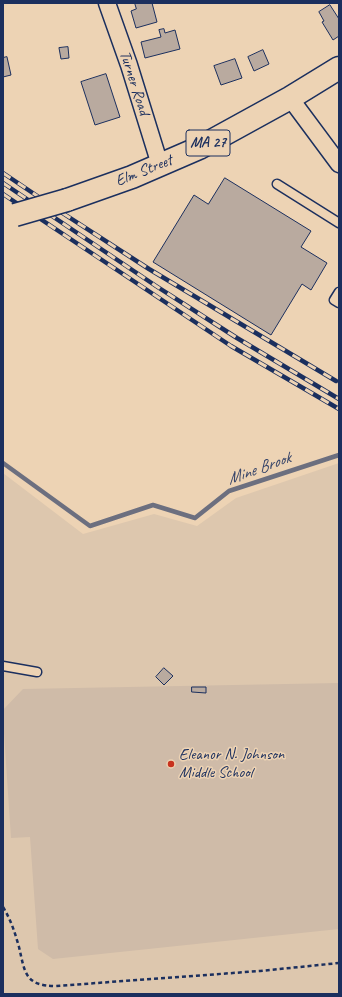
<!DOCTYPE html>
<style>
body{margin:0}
#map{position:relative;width:342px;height:997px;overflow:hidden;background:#edd3b4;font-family:Caveat,sans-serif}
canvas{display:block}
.frame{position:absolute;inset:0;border:4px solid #1b2f5e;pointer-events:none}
</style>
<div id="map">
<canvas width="342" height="997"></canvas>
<div class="frame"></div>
</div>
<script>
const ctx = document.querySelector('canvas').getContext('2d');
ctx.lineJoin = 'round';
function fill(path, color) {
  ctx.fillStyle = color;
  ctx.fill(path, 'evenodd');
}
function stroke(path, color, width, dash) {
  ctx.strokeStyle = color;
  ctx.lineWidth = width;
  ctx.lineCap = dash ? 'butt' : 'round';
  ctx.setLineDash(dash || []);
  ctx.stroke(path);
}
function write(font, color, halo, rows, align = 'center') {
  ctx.font = font + ' Caveat,sans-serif';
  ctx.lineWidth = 3;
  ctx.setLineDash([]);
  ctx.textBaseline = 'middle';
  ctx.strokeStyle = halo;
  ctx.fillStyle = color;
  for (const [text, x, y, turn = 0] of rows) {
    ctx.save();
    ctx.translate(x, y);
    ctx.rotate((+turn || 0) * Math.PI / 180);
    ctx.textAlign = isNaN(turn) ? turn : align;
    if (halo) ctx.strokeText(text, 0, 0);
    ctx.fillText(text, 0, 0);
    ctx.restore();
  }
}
fill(new Path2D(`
 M339,463V994H3V473L83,534L154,514L197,526L236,498Z`), '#ddc7ae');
fill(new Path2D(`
 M339,683V929L53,959L38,949L30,837L11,838L3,718V710L23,689Z`), '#cfbba8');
stroke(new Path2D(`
 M3,463L90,526L153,505L195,518L229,491L339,455`), '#6c6f7f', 4.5);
const building = new Path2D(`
 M135,3H152L157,22L136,28L131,11L136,9Z
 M330,5L339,19V36L333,40L322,22L324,21L319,12Z
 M164,29L165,33L175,30L180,49L145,58L141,42L161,37L159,30Z
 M68,47L69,58L61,59L59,48Z
 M263,50L269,64L254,71L248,57Z
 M7,57L11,75L3,77V58Z
 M235,59L242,78L221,85L214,66Z
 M106,74L120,117L95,125L81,82Z
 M225,178L311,231L301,247L327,263L311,290L302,284L271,335L153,262L194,195L208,204Z
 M164,668L173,676L164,685L156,677Z
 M192,687H206V693L192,692Z`);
fill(building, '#b9aa9f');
stroke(building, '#1b2f5e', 1);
const service = new Path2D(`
 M277,184L339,223
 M339,292L334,300L339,303
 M3,666L37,672`);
const minor = new Path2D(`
 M107,3L129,65L160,165
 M290,98L339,164`);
const primary = new Path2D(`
 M67,200L132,177L199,148L290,98L339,68`);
stroke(service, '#1b2f5e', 11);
stroke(minor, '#1b2f5e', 19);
stroke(primary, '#1b2f5e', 25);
stroke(new Path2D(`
 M3,907C11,920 15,933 19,947C25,973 25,986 56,986L260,971L339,963`), '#1b2f5e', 2.5, [4, 3]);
stroke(service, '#edd3b4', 8);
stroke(minor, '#edd3b4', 16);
stroke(primary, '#edd3b4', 22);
const rail = new Path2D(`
 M3,173L64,214L149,269L336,381
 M3,183L156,286L237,338L339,399
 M3,194L231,346L339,409`);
stroke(rail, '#1b2f5e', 4.5);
stroke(rail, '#edd3b4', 3, [9]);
const primaryBridge = new Path2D(`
 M15,215L67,200`);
stroke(primaryBridge, '#1b2f5e', 25, []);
stroke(primaryBridge, '#edd3b4', 22);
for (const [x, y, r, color] of [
 [171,764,4,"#c8321e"]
]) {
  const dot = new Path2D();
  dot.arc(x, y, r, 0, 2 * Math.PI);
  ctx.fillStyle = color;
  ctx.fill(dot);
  stroke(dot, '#edd3b4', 1.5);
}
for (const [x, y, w] of [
 [208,143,44]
]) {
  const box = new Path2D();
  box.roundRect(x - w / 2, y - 13, w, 26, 3);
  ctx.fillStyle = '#edd3b4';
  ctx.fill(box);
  stroke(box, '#1b2f5e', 1);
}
write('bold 15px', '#1b2f5e', null, [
 ["MA 27",208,143]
]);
write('16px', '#1b2f5e', '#edd3b4', [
 ["Turner Road",134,83,72],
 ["Elm Street",144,171,-22]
]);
write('16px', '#1b2f5e', '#edd3b4', [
 ["Eleanor N. Johnson",179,755],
 ["Middle School",179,773]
], 'left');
write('italic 17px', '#364469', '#edd3b4', [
 ["Mine Brook",259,469,-20]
]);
</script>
